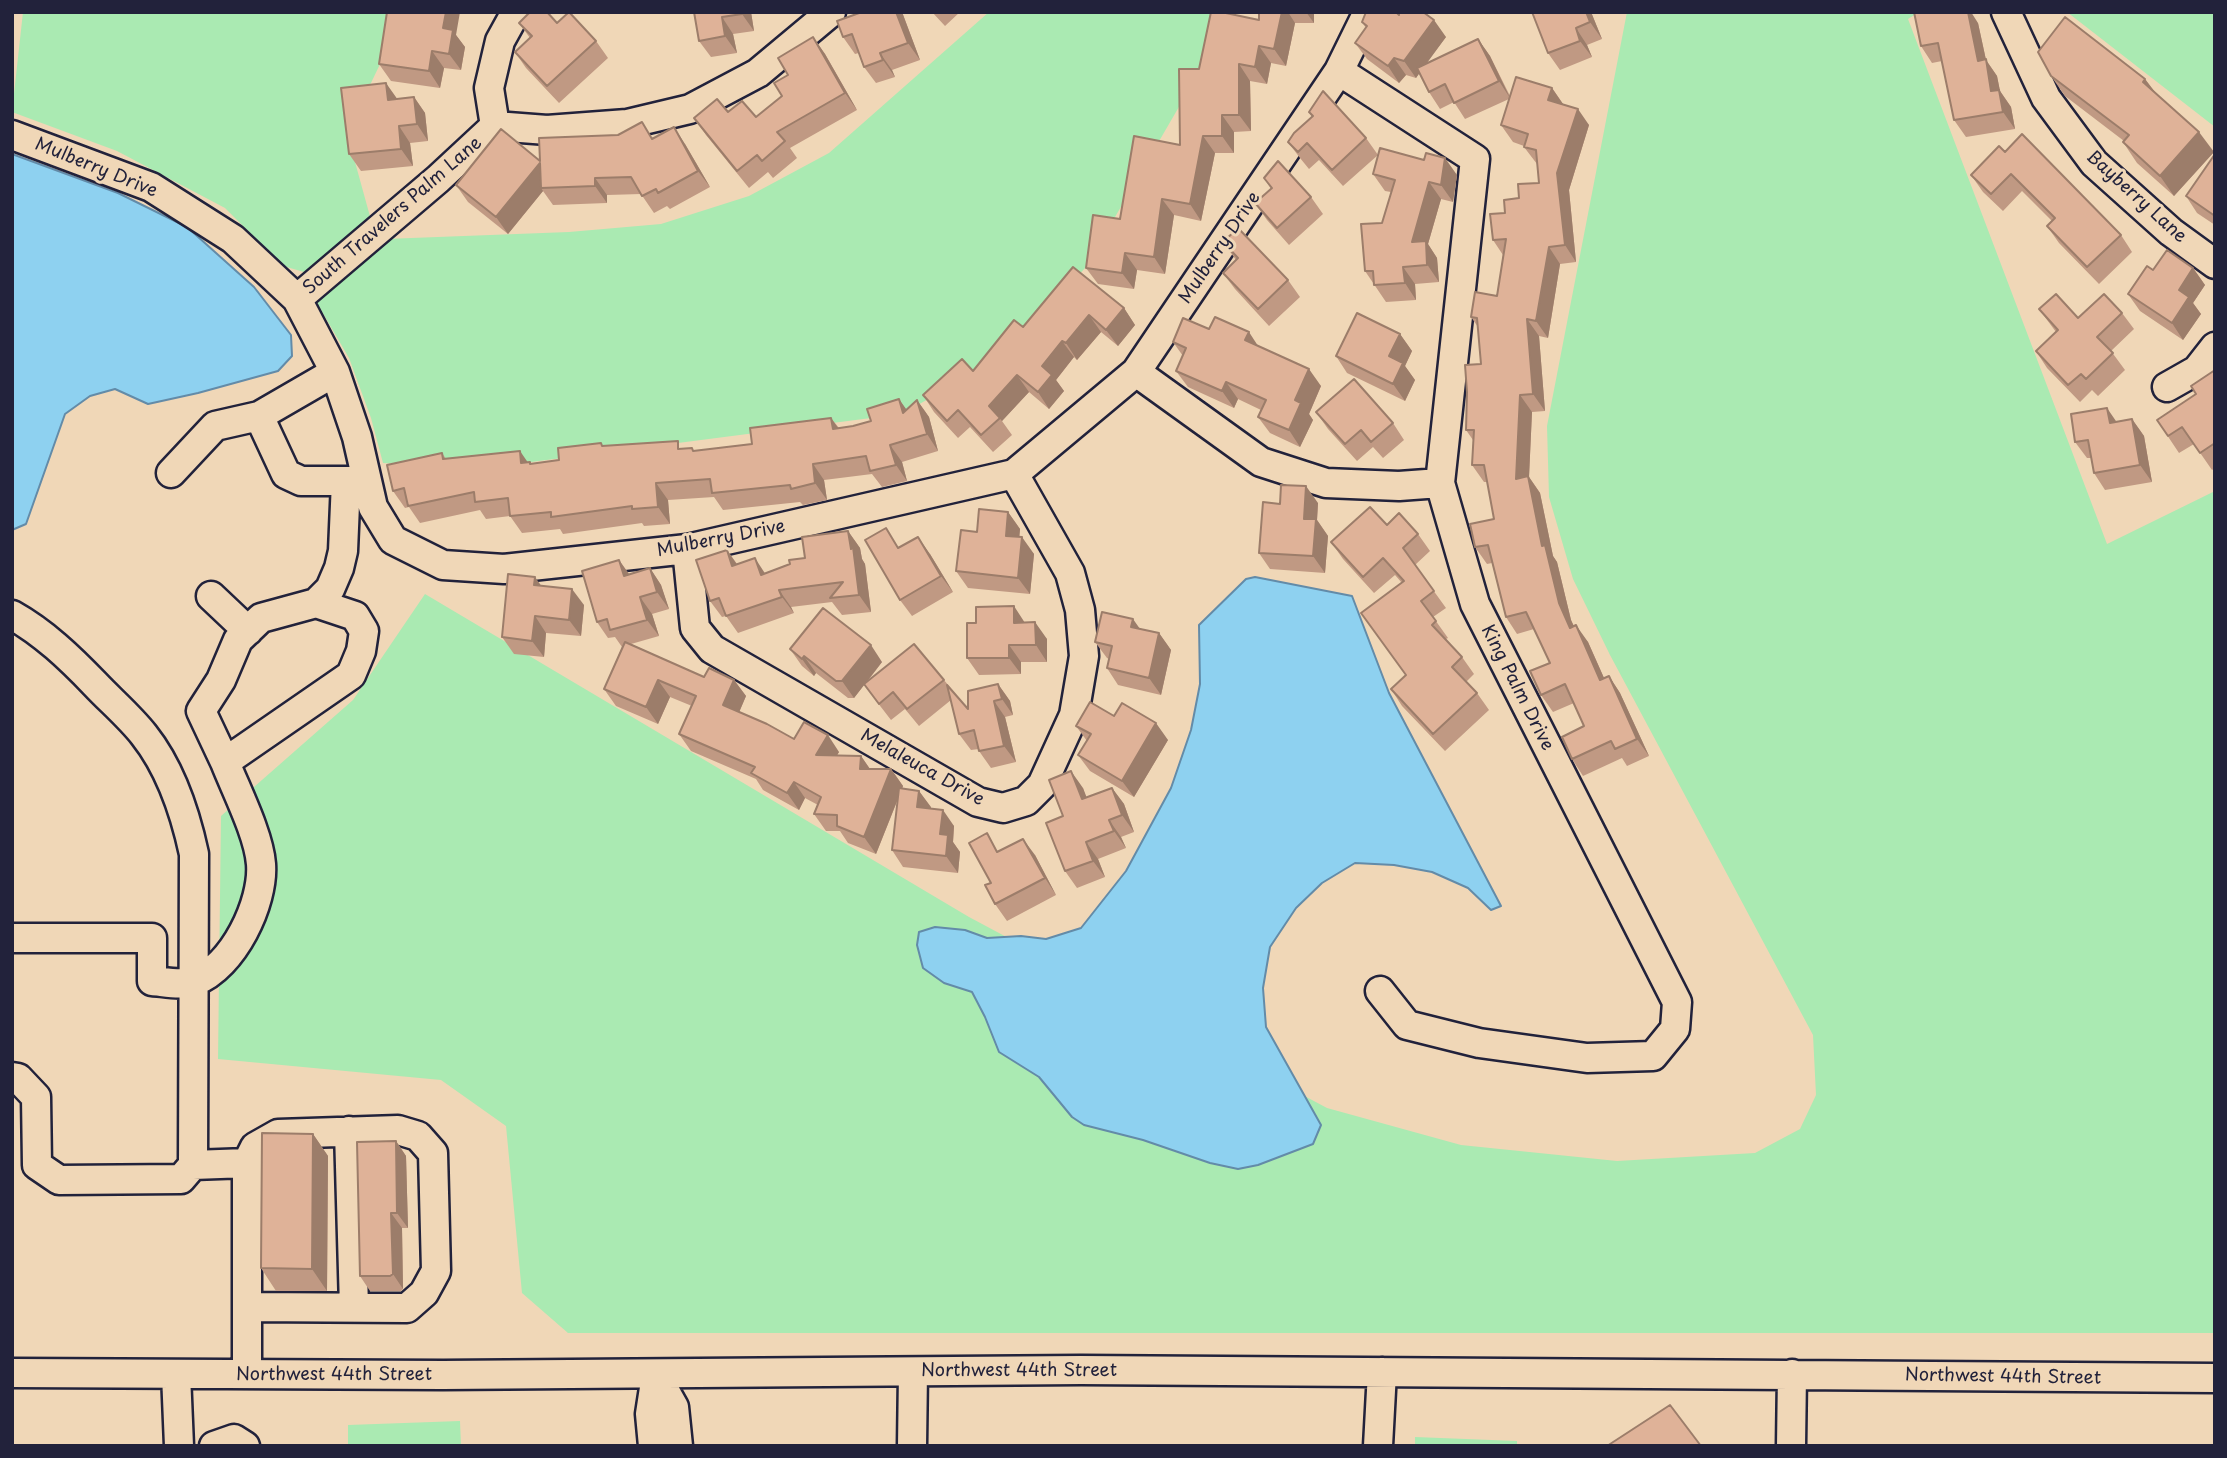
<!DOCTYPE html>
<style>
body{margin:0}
#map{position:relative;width:2227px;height:1458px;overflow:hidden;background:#f0d7b7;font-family:"Playpen Sans",sans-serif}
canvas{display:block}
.frame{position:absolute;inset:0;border:14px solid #22223b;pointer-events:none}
</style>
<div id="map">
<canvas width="2227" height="1458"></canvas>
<div class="frame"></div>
</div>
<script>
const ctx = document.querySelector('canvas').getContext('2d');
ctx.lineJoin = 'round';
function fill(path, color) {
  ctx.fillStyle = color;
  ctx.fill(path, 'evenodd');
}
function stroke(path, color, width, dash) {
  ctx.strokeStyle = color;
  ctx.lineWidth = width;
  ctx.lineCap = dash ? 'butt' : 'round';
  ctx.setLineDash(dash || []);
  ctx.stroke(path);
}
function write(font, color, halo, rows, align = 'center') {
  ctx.font = font + ' "Playpen Sans",sans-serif';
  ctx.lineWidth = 6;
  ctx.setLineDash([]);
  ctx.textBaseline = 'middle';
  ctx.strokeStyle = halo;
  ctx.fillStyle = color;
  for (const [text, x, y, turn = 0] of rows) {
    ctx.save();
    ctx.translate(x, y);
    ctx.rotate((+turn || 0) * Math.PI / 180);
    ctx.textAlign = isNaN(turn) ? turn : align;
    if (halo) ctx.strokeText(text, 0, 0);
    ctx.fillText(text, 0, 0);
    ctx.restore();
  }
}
fill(new Path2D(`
 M23,12H405L347,133L371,220L304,272L283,266L225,208L117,151L12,112Z
 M989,12H1234L1086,267L1007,354L902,414L477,469L383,463L371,418L349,358L314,298L385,239L569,232L661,224L749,196L829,153Z
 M1627,12H1919L1908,19L2107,544L2215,491V1333H568L522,1293L506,1126L441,1080L218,1059L221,816L353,700L425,594L969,917L1327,1108L1461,1145L1617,1161L1755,1153L1800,1129L1816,1095L1813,1035L1610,655L1573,579L1549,497L1547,426Z
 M2067,12H2215V127Z
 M460,1421L461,1446H348V1425Z
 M1415,1437L1517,1441V1446H1415Z`), '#aaeab2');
const water = new Path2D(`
 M12,154L118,193L187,227L254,287L291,335L292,356L278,371L198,393L148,404L115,389L90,396L65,414L26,524L12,530Z
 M1255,577L1352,596L1389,693L1501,906L1491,910L1468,888L1432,872L1394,865L1355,863L1322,883L1296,908L1270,947L1263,988L1266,1027L1321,1125L1313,1144L1258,1165L1238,1169L1210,1163L1143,1140L1084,1125L1072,1117L1039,1077L999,1052L985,1017L972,992L944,983L923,968L917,945L919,932L935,927L965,930L987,938L1021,936L1046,939L1081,928L1126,871L1171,788L1191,730L1200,684L1199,625L1246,579Z`);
fill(water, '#8ed1f0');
stroke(water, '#638ba8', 2);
const minor = new Path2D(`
 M2006,12L2046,98L2094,163L2171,232L2215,264
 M1339,71L1475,159L1440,483L1475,604L1677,1002L1675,1029L1653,1056L1587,1058L1479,1043L1407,1025L1380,991
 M495,126L489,88L500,41L516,12
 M12,135L151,187L233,239L297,299L335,372L357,437L373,507L393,540L443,565L504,569L687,549L1014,474L1136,372L1339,71L1368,12
 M297,299L438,179L495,126L547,130L627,124L690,109L758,73L831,12
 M335,372L259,416L286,474L301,481H364
 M1136,372L1261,462L1326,483L1399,486L1440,483
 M2167,387L2197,370L2215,347
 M171,473L215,426L259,416
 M687,549L695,628L712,649L978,802L1003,808L1026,801L1042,785L1074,715L1084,656L1080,610L1070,573L1014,474
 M211,596L248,631
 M316,603L355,616L364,631L361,651L351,675L225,762L201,711L221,680L238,640L261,618L316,603L330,589L339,568L343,551L346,481
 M12,615C44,633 70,658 95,684C111,701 130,717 144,735C171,769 185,812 194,854L193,1165L247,1163V1374
 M12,938H152V981C165,982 184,986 195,981C233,967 264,903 261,864C259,835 236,790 225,762
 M12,1077L18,1078L36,1097L37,1165L59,1180L181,1179L193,1165
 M349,1131L354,1307
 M247,1163L255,1147L278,1134L398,1130L418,1136L433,1153L436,1271L424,1293L407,1308L247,1307
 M12,1373L443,1375L1081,1370L2215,1378
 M176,1374L179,1446
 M656,1375L674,1407L678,1446
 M214,1446L234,1439L245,1446
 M653,1446L650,1414L656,1375
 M912,1446L913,1372
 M1378,1446L1382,1372
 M1791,1446L1792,1374`);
stroke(minor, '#22223b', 33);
stroke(minor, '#f0d7b7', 28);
fill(new Path2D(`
 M694,12H751L754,31L733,34L737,53L711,57L699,41Z
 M862,12H902L920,60L892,70L895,77L876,83L864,67L859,53L855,54L843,37Z
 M932,12H960L945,26Z
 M1259,12H1314V23H1295L1286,66L1271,63L1267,84L1250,81L1251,131L1234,132V153H1215L1201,221L1174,215L1165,274L1137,270L1134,289L1098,284L1086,268L1120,219L1180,145L1199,69L1259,20Z
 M1532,12H1591L1602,39L1587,45L1592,57L1560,70L1548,53Z
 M1399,15L1446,37L1426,63L1478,39L1490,56L1510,96L1552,88L1563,104L1589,125L1569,190L1576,262L1560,264L1548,338L1539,336L1545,411L1532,412L1529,477L1540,493L1553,556L1557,562L1571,620L1574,626L1588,642L1604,678L1609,676L1620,693L1649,756L1627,766L1622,758L1583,776L1572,759L1584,726L1574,703L1553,712L1541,695L1550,663L1534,629L1517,634L1506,617L1492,563L1487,564L1475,547L1494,519L1487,482H1484L1472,465L1473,440L1466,430L1481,364L1478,327L1471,317L1497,296L1503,255L1493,240L1505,213L1519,198L1539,183L1537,164L1524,147V146L1513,142L1501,125L1509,99L1465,119L1454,102L1440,109L1429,92L1419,73L1416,78L1406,75L1399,83L1367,59L1355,43L1366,28L1362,22Z
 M519,23H557L596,41L608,58L559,103L526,68L515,52L530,38Z
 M1978,23L1986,60L1997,76L2000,91L2011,107L2015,129L1966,137L1954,120L1942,61L1932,63L1921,46Z
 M456,35L465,47L461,70L444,68L440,88L391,81L379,64Z
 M813,37L825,54L857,110L790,148L797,158L773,178L768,172L749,188L706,135L694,118L728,112L756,117L782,96L788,75Z
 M2051,76L2145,79L2155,92L2214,152L2174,196L2137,163L2123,142L2124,141L2065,96Z
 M414,97L425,113L428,141L410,143L413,166L361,171L349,154L397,99Z
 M1309,112L1366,138L1378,155L1343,186L1319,160L1309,169L1300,158L1288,142L1312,117Z
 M654,138L685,144L710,187L670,209L667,206L654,213L641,194L607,195V203L553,205L543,191L508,234L468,202L456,185L540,161Z
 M2005,152L2121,235L2132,252L2099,284L2059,243L2047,226L2052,221L2022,191L2003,211L1983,192L1971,175Z
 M2215,154V225L2197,213L2186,196Z
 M1373,174L1457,175L1453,202L1441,199L1428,244L1437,258L1439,282L1415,284L1416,300L1386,302L1365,271L1382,223L1391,192L1385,191Z
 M1264,178L1311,197L1323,214L1289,245L1267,220L1255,203L1271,189Z
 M1223,242L1288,280L1300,297L1269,326L1235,289L1223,273L1236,260Z
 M2193,268L2205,285L2193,303L2201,314L2183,340L2140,311L2128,294L2153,270Z
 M1124,308L1135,325L1118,346L1101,332L1077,360L1074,357L1056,380L1064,391L1049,409L1029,392L1002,421L1012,435L993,452L970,427L958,438L934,412L923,395L973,371L1023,327Z
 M2039,309L2078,318L2122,313L2134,329L2111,351L2125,370L2098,396L2092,390L2080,402L2047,368L2036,351L2056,332Z
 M1209,329L1259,347L1321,386L1309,414L1313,420L1300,447L1270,433L1258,417L1261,410L1238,399L1234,408L1188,387L1176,371L1183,356L1173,342Z
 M1400,334L1412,351L1405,366L1415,380L1405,401L1347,373L1336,356Z
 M2215,370V468L2212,470L2194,444L2179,453L2157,420L2196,394Z
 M899,399L906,410L917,400L929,417L938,451L902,462L907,481L882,487L872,474L824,480L827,500L803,505L800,502L723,510L714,497L668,500L670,524L644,526L642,523L563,534L560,529L522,533L510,516L486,519L480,510L420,523L409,507L405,508L393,491L442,453L446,459L530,462L531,464L559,460L601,443L603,446L683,449L692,448L694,451L752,444L831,418L839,428L853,426L871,421Z
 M1316,412L1393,423L1404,440L1383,458L1373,447L1357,461L1328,429Z
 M2132,419L2144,436L2152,482L2105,490L2094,473L2091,458H2087L2075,442L2117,422Z
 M1318,503L1317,520L1328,536L1325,573L1270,569L1259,553L1280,504Z
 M1008,512L1020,529L1019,537L1034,554L1030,594L968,588L956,571L977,532Z
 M1387,525L1418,534L1430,551L1415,565L1446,608L1433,617L1448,638L1446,639L1462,657L1474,674L1466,682L1477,693L1489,710L1445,751L1402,706L1391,689L1406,675L1361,613L1402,583L1395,575L1374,593L1343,559L1331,542Z
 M848,531L860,548L862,559L865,564L871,612L842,615L832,602L791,607L794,613L738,633L726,616L722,617L710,601L727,550L737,564L765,573L805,558Z
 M899,548L930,554L953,592L912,616L900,600Z
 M619,560L629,574L650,568L661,585L669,609L652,614L659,636L631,644L704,677L734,680L746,696L739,712L794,739L839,752L837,755L861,756L870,769H891L903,786L902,789L919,791L931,808L954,826L953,842L960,852L958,873L903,867L892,850L898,799L876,854L848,843L840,831H826L814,814L818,805L805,798L799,810L763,790L756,779L691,751L679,734L692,706L670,697L658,724L616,706L604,689L622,647L615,637L608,638L597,622Z
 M541,585L584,605L581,636L546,633L544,657L514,654L502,637Z
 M1025,622L1047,639V662H1021V674L979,675L967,658Z
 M1140,629L1159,633L1171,650L1161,695L1118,685L1107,668L1109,659L1107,658L1095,642Z
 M790,649L882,662L867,682L944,680L968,709L998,684L1010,701L1013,715L1005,717L1016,762L991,768L979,751V749L971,750L959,734L951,700L919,726L905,709L891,720L864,685L854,698H848L816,673L814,676L802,666Z
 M1114,716L1168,740L1134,797L1090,771L1078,755L1087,741L1076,726Z
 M1083,788L1086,798L1112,788L1124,804L1134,832L1121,837L1126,848L1098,859L1105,877L1077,888L1065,871L1063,816Z
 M999,851L1035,855L1056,895L1007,921L995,904L991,883Z
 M313,1134L328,1156L327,1291H276L261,1268Z
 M396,1141L406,1156L408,1228H402L403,1289L401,1291H370L360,1276Z`), '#c09983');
fill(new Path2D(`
 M446,12H460L456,35L465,47L461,70L449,54L443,28Z
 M742,12H751L754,31L742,14Z
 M896,12H902L920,60L908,43Z
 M1282,12H1288L1295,23L1286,66L1274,49Z
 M1306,12H1314V23Z
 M1586,12H1591L1602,39L1590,22Z
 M1965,12H1971L1978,23L1986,60L1997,76L2000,91L2011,107L2015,129L2003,112L1991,91L1978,61Z
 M722,17L733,34L737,53L725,36Z
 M1434,20L1446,37L1416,78L1404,61Z
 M1576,28L1587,45L1592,57L1580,41Z
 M813,37L825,54L857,110L845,93Z
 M1478,39L1490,56L1510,98L1499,81Z
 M1259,46L1271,63L1267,84L1255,67Z
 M432,51L444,68L440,88L429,71Z
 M880,53L892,70L895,77L883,60Z
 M1394,58L1406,75L1399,83L1388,66Z
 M1239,64L1250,81L1251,131L1239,115Z
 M2145,79L2160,99L2143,82Z
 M386,83L398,100H388Z
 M1552,88L1563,104L1548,100Z
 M414,97L425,113L428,141L417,124Z
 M1578,109L1589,125L1569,190L1576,262L1565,245L1557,173Z
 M1222,115L1234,132V153L1222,136Z
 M399,126L410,143L413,166L401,149Z
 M674,127L685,144L710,187L698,171Z
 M2199,132L2214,152L2174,196L2160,176Z
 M1203,136L1215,153L1201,221L1190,204Z
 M1445,158L1457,175L1453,202L1441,185Z
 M540,163L541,188L543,191L508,234L496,217Z
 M595,178L607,195V203L595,186Z
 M1429,182L1441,199L1428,244L1437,258L1439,282L1412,242Z
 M1162,199L1174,215L1165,274L1154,257Z
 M1549,247L1560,264L1548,338L1536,321Z
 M1125,253L1137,270L1134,289L1122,273Z
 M1403,267L1415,284L1416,300L1405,283Z
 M2193,268L2205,285L2193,303L2201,314L2183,340L2172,323L2179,290Z
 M1124,308L1135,325L1118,346L1106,330Z
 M1089,315L1101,332L1077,360L1066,343Z
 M1527,319L1539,336L1545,411L1533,394Z
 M1249,332L1260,349L1245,340Z
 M1400,334L1412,351L1405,366L1415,380L1405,401L1393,384L1389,356Z
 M1062,341L1074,357L1056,380L1064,391L1049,409L1038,392L1042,366Z
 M1309,369L1321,386L1309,414L1313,420L1300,447L1289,430L1295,400Z
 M1017,375L1029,392L1002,421L989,406Z
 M1226,382L1238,399L1234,408L1222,391Z
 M1520,395L1532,412L1529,477L1540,493L1553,556L1557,562L1571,620L1582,645L1570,628L1559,603L1516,479Z
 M899,399L911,416L903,413Z
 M917,400L929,417L938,451L927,434Z
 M2107,408L2118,424L2110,423Z
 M831,418L843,435L833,429Z
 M2132,419L2144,436L2152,482L2140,465Z
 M890,445L902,462L907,481L896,465Z
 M520,451L531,467L521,463Z
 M813,464L824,480L827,500L815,483Z
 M656,483L668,500L670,524L658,507Z
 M1306,486L1318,503L1317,520L1328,536L1325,573L1313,556L1304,519Z
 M1008,512L1020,529L1018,553L1006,536Z
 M848,531L860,548L862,559L865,564L871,612L859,595Z
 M918,537L930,554L953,592L941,576Z
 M1022,537L1034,554L1030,594L1018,578Z
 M727,550L738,566H732Z
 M755,558L766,575H761Z
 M619,560L631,577L624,576Z
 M650,568L661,585L669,609L657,592Z
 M535,577L547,594L534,585Z
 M572,589L584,605L581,636L569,620Z
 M779,590L791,607L794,613L782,597Z
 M640,597L652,614L659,636L647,620Z
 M1014,606L1025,623H1014Z
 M535,616L546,633L544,657L532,641Z
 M1133,619L1145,636L1131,627Z
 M1035,622L1047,639V662L1036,645Z
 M1576,625L1588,642L1612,696L1600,680Z
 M1159,633L1171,650L1161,695L1149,678Z
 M871,645L882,662L854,698L842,681Z
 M1009,645L1021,662V674L1009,658Z
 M804,656L816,673L814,676L802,659Z
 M1609,676L1620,693L1649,756L1637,739Z
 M658,680L670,697L658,724L646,707Z
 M734,680L746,696L735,722L723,705Z
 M998,684L1010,701L1013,715L1002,699Z
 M994,701L1005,717L1016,762L1004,746Z
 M1156,723L1168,740L1134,797L1122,781Z
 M828,735L839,752L828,771L816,755Z
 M861,756L872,772L860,769Z
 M891,769L903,786L876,854L864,837Z
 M1071,771L1083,788L1094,816L1082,799Z
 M794,782L805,798L799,810L787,793Z
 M1112,788L1124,804L1134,832L1122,815Z
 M919,791L931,807L929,824L917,807Z
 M943,810L954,826L953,842L960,852L958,873L946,856L940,834Z
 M1109,820L1121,837L1126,848L1114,831Z
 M1023,839L1035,855L1056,895L1045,878Z
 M1086,842L1098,859L1105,877L1093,861Z
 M313,1134L328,1156L327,1291L312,1269Z
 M396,1141L406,1156L408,1228L397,1213Z
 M391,1213L402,1228L403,1289L393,1274Z`), '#9c7d6a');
const building = new Path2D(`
 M387,12H446L443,28L453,30L449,54L432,51L429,71L379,64Z
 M530,12H547L557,23L569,12L596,41L547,86L515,52L532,36L519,23Z
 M694,12H742V14L722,17L725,36L699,41Z
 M862,12H896L908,43L880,53L883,60L864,67L852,34L843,37L837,21Z
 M1211,12H1221L1259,20V12H1282L1274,49L1259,46L1255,67L1239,64V115H1222V136H1203L1190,204L1162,199L1154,257L1125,253L1122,273L1086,268L1093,215L1120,219L1134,136L1180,145L1179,69H1199Z
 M1366,12H1396L1399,15V12H1423L1434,20L1404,61L1394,58L1388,66L1355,43L1367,26L1362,22Z
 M1532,12H1586L1590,22L1576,28L1580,41L1548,53Z
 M1914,12H1968L1978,61L1986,59L1991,91L1999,90L2003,112L1954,120L1938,43L1921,46Z
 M2065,17L2145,79L2143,82L2199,132L2160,176L2123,142L2129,135L2051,76L2038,52Z
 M813,37L845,93L777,132L785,141L762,161L757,155L737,171L694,118L717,99L728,112L742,101L756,117L782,96L774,83L788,75L778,58Z
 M1478,39L1499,81L1454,103L1445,84L1429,92L1417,68Z
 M1516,77L1552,88L1548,100L1578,109L1557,173L1565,245L1549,247L1536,321L1527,319L1533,394L1520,395L1516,479L1528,476L1542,546L1545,545L1559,603L1570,628L1576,625L1600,680L1609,676L1637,739L1615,749L1611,741L1572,759L1562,737L1584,726L1565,684L1541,695L1530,671L1550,663L1526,612L1506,617L1488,545L1475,547L1470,524L1494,519L1484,465H1472L1474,430H1466L1467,392L1465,365L1481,364L1477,318L1471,317L1475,292L1497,296L1506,239L1493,240L1490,214L1505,213L1504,200L1519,198L1518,184L1539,183L1536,150L1524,147L1528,134L1501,125Z
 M386,83L388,100L414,97L417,124L399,126L401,149L349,154L341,88Z
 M1323,91L1366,138L1332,170L1307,143L1298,152L1288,142L1294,133L1313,116L1309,112Z
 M642,122L652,139L674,127L698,171L658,193L656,189L642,196L631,177L595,178V186L541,188L540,163L496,217L456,185L501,129L540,161L539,138L618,135Z
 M2022,134L2121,235L2087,267L2047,226L2055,218L2011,174L1991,194L1971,175L1999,146L2005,152Z
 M1380,148L1424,160L1426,153L1445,158L1441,185L1429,182L1412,242L1426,241L1427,265L1403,267L1405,283L1374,285L1373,271H1365L1361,224L1382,223L1395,180L1373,174Z
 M2215,154V216L2186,196Z
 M1278,161L1311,197L1277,228L1255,203L1272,188L1264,178Z
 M1238,228L1288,280L1258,309L1223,273L1238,258L1223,242Z
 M2167,250L2193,268L2179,290L2189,297L2172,323L2128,294L2147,266L2153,270Z
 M1073,267L1124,308L1106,330L1089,315L1066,343L1062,341L1042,366L1052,375L1038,392L1017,375L989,406L1000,418L981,435L958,410L947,421L923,395L962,359L973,371L1014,320L1023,327Z
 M2056,294L2078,318L2104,294L2122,313L2097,337L2113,353L2086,379L2081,374L2068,385L2036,351L2058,330L2039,309Z
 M1357,313L1400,334L1389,356L1403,363L1393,384L1336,356Z
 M1215,317L1249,332L1245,340L1309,369L1295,400L1301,403L1289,430L1258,417L1266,400L1226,382L1222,391L1176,371L1186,348L1173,342L1183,318L1209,329Z
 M2215,370V443L2200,453L2182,427L2168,436L2157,420L2196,394L2191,386Z
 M1354,379L1393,423L1371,442L1361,430L1345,444L1316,412Z
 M899,399L903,413L917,400L927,434L890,445L896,465L870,471L866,456L813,464L815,483L791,489L790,485L712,493L710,479L656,483L658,507L632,509V506L551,517V512L510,516L508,498L475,502L474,492L408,506L404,488L393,491L387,465L442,453L443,459L520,451L521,463L530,462V464L559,460L558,448L601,443L602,446L678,441V449L692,448L693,451L752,444L750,428L831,418L833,429L853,426L871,421L867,409Z
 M2107,408L2110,423L2132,419L2140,465L2094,473L2088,440L2075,442L2071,414Z
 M1281,485L1306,486L1304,519H1316L1313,556L1259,553L1263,502L1280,504Z
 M1370,507L1387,525L1399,513L1418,534L1403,548L1434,591L1421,601L1436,621L1432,625L1462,657L1452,667L1477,693L1433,734L1391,689L1406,675L1361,613L1404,581L1383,558L1363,577L1331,542Z
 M979,509L1008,512L1006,536L1022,537L1018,578L956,571L961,530L977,532Z
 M886,528L898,548L918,537L941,576L900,600L865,540Z
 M848,531L851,549L853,547L859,595L830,598L843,582L779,590L782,597L726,616L719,598L710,601L696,560L727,550L732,566L755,558L761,575L790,564L789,560L805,558L802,537Z
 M619,560L624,576L650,568L657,592L640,597L647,620L610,630L607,619L597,622L582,571Z
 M508,574L535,577L534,585L572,589L569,620L535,616L532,641L502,637Z
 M1014,606V623L1035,622L1036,645H1009V658H967V623H976V607Z
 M823,608L871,645L842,681H836L804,656L802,659L790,649Z
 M1102,612L1133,619L1131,627L1159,633L1149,678L1107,668L1112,646L1095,642Z
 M625,642L704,677L709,668L734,680L723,705L767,724L794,739L804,722L828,735L816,755L861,756L860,769H891L864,837L837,826V815L814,814L821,797L794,782L787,793L751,773L755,767L679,734L696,696L658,680L646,707L604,689Z
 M914,644L944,680L907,709L893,692L879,704L864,684Z
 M998,684L1002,699L994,701L1004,746L979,751L974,730L959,734L947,685L968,709V691Z
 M1090,702L1114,716L1122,703L1156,723L1122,781L1078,755L1091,734L1076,726Z
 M1071,771L1082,799L1112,788L1122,815L1109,820L1114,831L1086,842L1093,861L1065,871L1046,823L1063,816L1049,780Z
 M899,788L919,791L917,807L943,810L940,834L948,835L946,856L892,850Z
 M987,833L997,852L1023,839L1045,878L995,904L985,885L991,883L969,843Z
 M262,1133L313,1134L312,1269L261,1268Z
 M396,1141L397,1213H391L393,1274L390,1276H360L357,1142Z
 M1670,1405L1701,1446H1607Z`);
fill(building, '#dfb298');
stroke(building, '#9c7d6a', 2);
write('18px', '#22223b', '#f0d7b7', [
 ["Mulberry Drive",96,168,22],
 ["Bayberry Lane",2136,197,42],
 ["South Travelers Palm Lane",393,216,-41],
 ["Mulberry Drive",1220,248,-56],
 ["Mulberry Drive",721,539,-11],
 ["King Palm Drive",1517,688,63],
 ["Melaleuca Drive",922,768,29],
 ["Northwest 44th Street",1019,1371],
 ["Northwest 44th Street",334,1375],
 ["Northwest 44th Street",2003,1377,1]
]);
</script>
